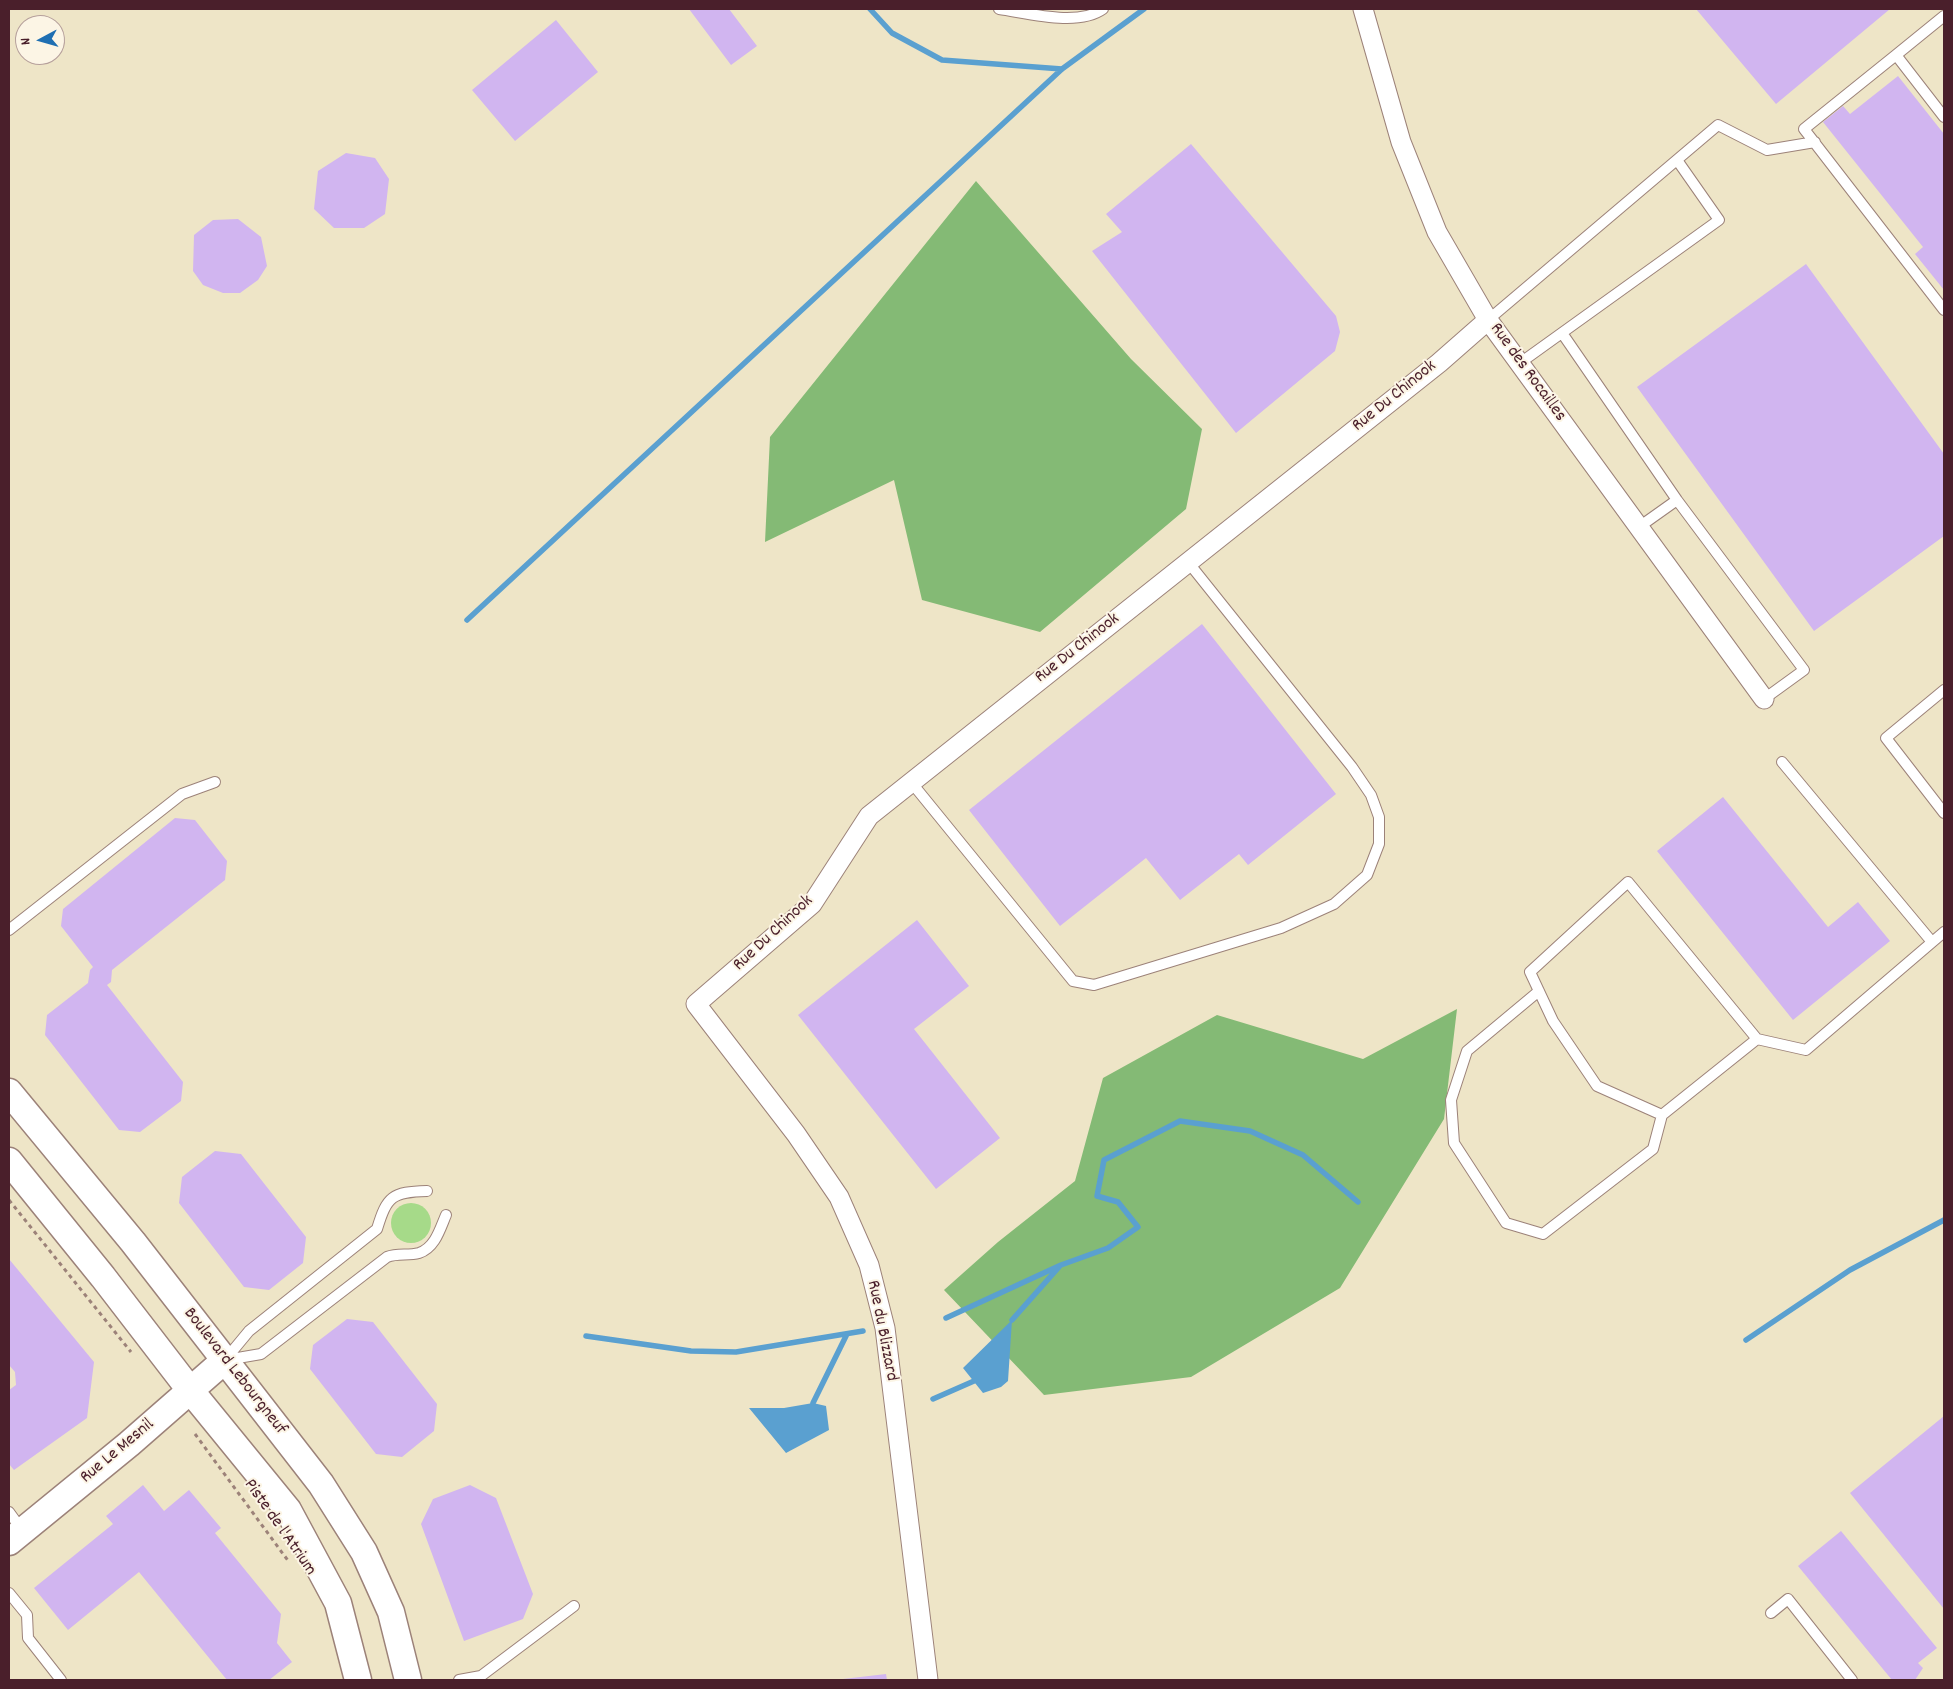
<!DOCTYPE html>
<style>
body{margin:0}
#map{position:relative;width:1953px;height:1689px;overflow:hidden;background:#eee5c7;font-family:Dekko,sans-serif}
canvas{display:block}
.frame{position:absolute;inset:0;border:10px solid #4a1f2b;pointer-events:none}
.north{position:absolute;left:15px;top:15px;width:50px;height:50px;box-sizing:border-box;background:#fcf5e5;border:1px solid #b59f9b;border-radius:50%;rotate:264deg;font-size:14px;font-weight:700;line-height:20px;text-align:center;color:#4a1f2b}
.north::after{content:'';display:block;margin:auto;width:18px;height:22px;background:#1f6fb2;clip-path:polygon(50% 0,100% 100%,50% 72%,0 100%)}
</style>
<div id="map">
<canvas width="1953" height="1689"></canvas>
<div class="frame"></div>
<div class="north">N</div>
</div>
<script>
const ctx = document.querySelector('canvas').getContext('2d');
ctx.lineJoin = 'round';
function fill(path, color) {
  ctx.fillStyle = color;
  ctx.fill(path, 'evenodd');
}
function stroke(path, color, width, dash) {
  ctx.strokeStyle = color;
  ctx.lineWidth = width;
  ctx.lineCap = dash ? 'butt' : 'round';
  ctx.setLineDash(dash || []);
  ctx.stroke(path);
}
function write(font, color, halo, rows, align = 'center') {
  ctx.font = font + ' Dekko,sans-serif';
  ctx.lineWidth = 4;
  ctx.setLineDash([]);
  ctx.textBaseline = 'middle';
  ctx.strokeStyle = halo;
  ctx.fillStyle = color;
  for (const [text, x, y, turn = 0] of rows) {
    ctx.save();
    ctx.translate(x, y);
    ctx.rotate((+turn || 0) * Math.PI / 180);
    ctx.textAlign = isNaN(turn) ? turn : align;
    if (halo) ctx.strokeText(text, 0, 0);
    ctx.fillText(text, 0, 0);
    ctx.restore();
  }
}
fill(new Path2D(`
 M391 1223a20 20 0 1 1 40 0a20 20 0 1 1-40 0Z`), '#a6da89');
fill(new Path2D(`
 M976,181L1131,359L1202,429L1186,509L1040,632L922,600L894,480L765,542L770,437Z
 M1457,1009L1444,1119L1340,1288L1191,1377L1044,1395L944,1290L998,1242L1075,1181L1103,1078L1217,1015L1363,1059Z`), '#84ba75');
fill(new Path2D(`
 M1012,1320L1008,1381L1001,1387L983,1393L963,1368Z
 M813,1403L826,1406L829,1430L786,1453L749,1408H784Z`), '#5aa0d0');
stroke(new Path2D(`
 M870,9L892,33L942,60L1062,69
 M467,620L1062,69L1144,9
 M946,1318L1061,1265L1108,1248L1138,1227L1118,1202L1097,1196L1104,1160L1180,1121L1250,1131L1303,1155L1358,1202
 M1012,1320L1059,1267
 M586,1336L691,1351L736,1352L863,1331
 M1746,1340L1850,1270L1944,1220
 M933,1399L974,1381
 M813,1403L847,1334`), '#5aa0d0', 5.5);
fill(new Path2D(`
 M689,9H729L757,46L731,65Z
 M1696,9H1890L1776,104Z
 M556,20L598,72L515,141L472,90Z
 M1898,76L1944,134V290L1915,254L1923,247L1823,122L1843,106L1850,114Z
 M1191,144L1336,316L1340,332L1335,351L1236,433L1092,251L1122,232L1106,214Z
 M346,153L375,158L389,179L385,214L364,228H334L314,209L318,171Z
 M238,219L261,237L267,266L258,280L240,293H223L203,285L193,271L194,235L213,220Z
 M1806,264L1944,454V536L1814,631L1637,387Z
 M1202,624L1336,794L1248,865L1239,854L1180,900L1146,858L1060,926L969,810Z
 M1723,797L1828,927L1858,902L1890,941L1793,1020L1657,851Z
 M175,818L195,820L227,861L225,880L112,970L111,982L107,985L183,1082L181,1101L140,1132L119,1130L45,1035L47,1015L88,983L90,970L93,967L61,926L63,909Z
 M917,920L969,986L914,1029L1000,1138L936,1189L798,1015Z
 M215,1151L241,1154L306,1237L303,1263L269,1290L244,1287L179,1203L182,1177Z
 M9,1259L94,1362L87,1418L14,1470L9,1464V1390L16,1385L15,1372L9,1365Z
 M347,1319L373,1322L437,1404L434,1431L402,1457L376,1454L310,1369L313,1345Z
 M1944,1416V1609L1850,1493Z
 M143,1485L164,1511L189,1490L221,1528L215,1533L281,1614L277,1643L292,1662L269,1680H227L139,1572L68,1630L34,1588L113,1524L106,1516Z
 M470,1485L496,1498L533,1594L523,1619L464,1641L421,1524L433,1499Z
 M1841,1531L1937,1648L1918,1663L1923,1668L1915,1680H1892L1798,1566Z
 M886,1674L887,1680H843V1679Z`), '#d1b5f0');
const lane = new Path2D(`
 M999,9C1028,13 1078,27 1103,9
 M1944,16L1896,55L1944,117
 M1896,55L1804,129L1944,310
 M1488,320L1718,125L1767,150L1815,142
 M1562,333L1677,500
 M1520,363L1719,220L1677,160
 M1639,527L1677,500L1804,670L1764,699
 M1944,690L1886,738L1944,813
 M1782,762L1932,942
 M911,782L1073,981L1094,985L1281,928L1334,904L1367,875L1379,844V817L1371,795L1352,767L1188,562
 M9,930L182,794L215,782
 M1539,991L1467,1051L1451,1100L1454,1143L1506,1223L1543,1234L1653,1149L1662,1115
 M1757,1039L1662,1115L1597,1086L1553,1021L1530,972L1628,882L1757,1039L1806,1050L1944,932
 M225,1360L249,1331L377,1229C387,1196 392,1192 427,1191
 M226,1360L261,1354L387,1257C398,1253 408,1256 419,1253C435,1248 440,1229 446,1215
 M9,1512L22,1530
 M9,1593L27,1615L28,1638L61,1680
 M1771,1613L1788,1599L1852,1680
 M459,1680L481,1676L574,1606`);
const street = new Path2D(`
 M1363,9L1401,142L1437,232L1488,320L1764,699
 M928,1680L885,1328L869,1265L839,1197L796,1134L696,1004L812,904L869,816L1439,363L1488,320`);
const secondary = new Path2D(`
 M9,1092L133,1242L321,1484L364,1552L391,1612L408,1680
 M9,1161L103,1277L190,1390L288,1510L338,1603L358,1680
 M9,1542L129,1444L225,1360`);
stroke(lane, '#9c8279', 12);
stroke(street, '#9c8279', 21);
stroke(secondary, '#9c8279', 29);
stroke(new Path2D(`
 M9,1200L131,1352
 M195,1434L289,1562`), '#9c8279', 3, [4, 4]);
stroke(lane, '#fff', 10);
stroke(street, '#fff', 19);
stroke(secondary, '#fff', 26);
write('18px', '#4a1f2b', '#fcf5e5', [
 ["Rue des Rocailles",1527,373,54],
 ["Rue Du Chinook",1395,397,-39],
 ["Rue Du Chinook",1078,649,-38],
 ["Rue Du Chinook",774,934,-43],
 ["Rue du Blizzard",881,1331,79],
 ["Boulevard Lebourgneuf",234,1372,52],
 ["Rue Le Mesnil",118,1452,-40],
 ["Piste de l'Atrium",279,1528,55]
]);
</script>
